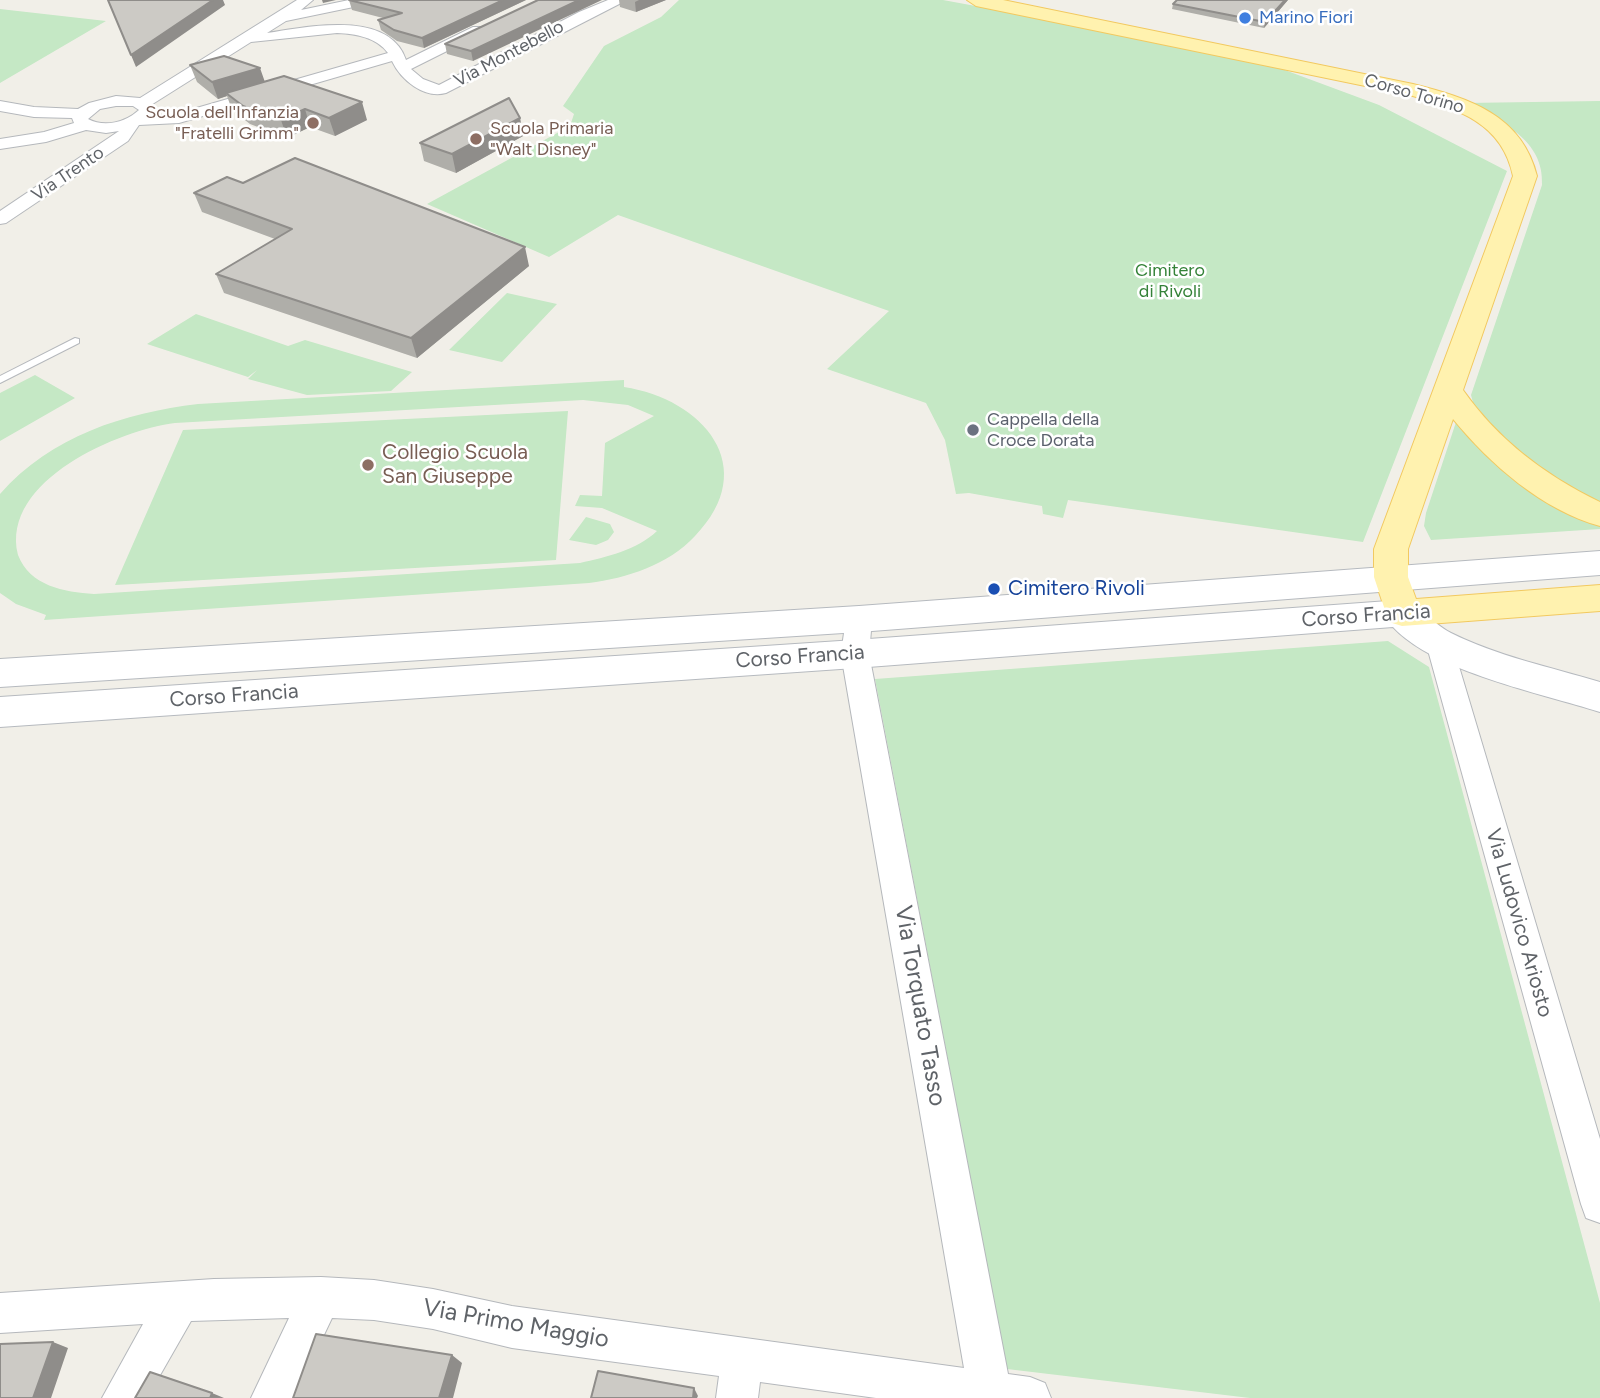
<!DOCTYPE html>
<style>
body{margin:0}
canvas{display:block;background:#f1efe8}
</style>
<canvas width="1600" height="1398"></canvas>
<script>
const ctx = document.querySelector('canvas').getContext('2d');
ctx.lineJoin = 'round';
function fill(path, color) {
  ctx.fillStyle = color;
  ctx.fill(path, 'evenodd');
}
function stroke(path, color, width, dash) {
  ctx.strokeStyle = color;
  ctx.lineWidth = width;
  ctx.lineCap = dash ? 'butt' : 'round';
  ctx.setLineDash(dash || []);
  ctx.stroke(path);
}
function write(font, color, halo, rows, align = 'center') {
  ctx.font = font + ' Figtree,sans-serif';
  ctx.lineWidth = 5;
  ctx.setLineDash([]);
  ctx.textBaseline = 'middle';
  ctx.strokeStyle = halo;
  ctx.fillStyle = color;
  for (const [text, x, y, turn = 0] of rows) {
    ctx.save();
    ctx.translate(x, y);
    ctx.rotate((+turn || 0) * Math.PI / 180);
    ctx.textAlign = isNaN(turn) ? turn : align;
    if (halo) ctx.strokeText(text, 0, 0);
    ctx.fillText(text, 0, 0);
    ctx.restore();
  }
}
fill(new Path2D(`
 M679,0H943L1008,12L1282,69L1379,105L1507,171L1363,542L1068,500L1063,518L1043,514L1042,506L969,493L956,494L945,440L926,403L827,369L889,311L618,215L549,257L427,204L570,126L574,114L563,106L604,46L661,17Z
 M0,9L106,21L0,83Z
 M1600,101V506L1532,467L1475,410L1471,395L1542,185C1545,140 1500,120 1465,103Z
 M507,293L557,304L502,362L449,350Z
 M196,314L288,346L305,340L412,372L391,391L307,395L248,379L257,370L248,377L147,344Z
 M35,375L75,398L0,441V393Z
 M624,380V387C703,399 762,467 695,536C668,565 627,578 589,583L44,620L46,615L16,604L0,593V494C51,436 124,413 198,404ZM583,400L628,405L654,416L605,443L602,496L580,495L575,506L602,508L657,531C637,550 606,557 580,563L94,594C64,592 30,586 18,555C0,480 120,430 175,423Z
 M568,411L556,560L115,585L183,430Z
 M1458,416L1600,521V529L1431,540L1424,526L1426,513Z
 M586,517L610,524L614,532L608,540L596,545L569,540Z
 M1388,641L1429,667L1600,1303V1398H1250L1007,1369L875,679Z`), '#c5e8c5');
const lane = new Path2D(`
 M75,338L79,339V343L0,383V376Z`);
const street = new Path2D(`
 M297,0H313L301,10L349,0H375L368,4L286,21L267,33C307,27 389,9 406,60L473,27H483V33L411,69L423,79L439,85L579,12L608,0H627L446,93C424,99 401,80 392,61L179,123L139,125L128,141L6,223L0,224V211L119,131L106,133L86,130L46,142L0,149V139L44,132L74,123L72,118L34,117L0,111V101L34,107L78,109L89,103L116,96L140,98ZM337,33C356,34 376,37 388,53L172,115H151L155,110L151,105L251,42ZM116,106H133L139,110C126,122 105,128 88,119L100,109Z
 M859,610L868,612L872,619L869,654L1008,1374L1030,1377L1045,1383L1051,1398H876L760,1382L758,1398H716L719,1376L512,1348L433,1329L374,1320L332,1318L294,1398H251L289,1318L191,1321L147,1398H102L143,1324L0,1333V1293L214,1279L321,1277L374,1280L433,1289L512,1306L964,1368L841,654L846,619L850,612Z
 M1439,633L1448,636L1452,643L1600,1139V1223L1586,1218L1581,1204L1426,643L1430,636Z`);
const secondary = new Path2D(`
 M1600,551V575L859,632L0,687V659L859,606Z
 M1402,600C1421,606 1432,623 1451,633C1497,656 1550,667 1600,682V712C1540,693 1435,672 1393,627L855,668L0,727V697L855,640Z`);
const primary = new Path2D(`
 M967,0H1003L1413,84C1469,98 1522,115 1537,176L1463,390C1498,440 1546,476 1600,502V526C1542,510 1490,464 1453,419L1408,549V577L1416,599L1600,585V611L1402,626L1389,622L1374,577V549L1513,176C1502,122 1457,109 1409,95L976,6Z`);
stroke(lane, '#b5b8bc', 2);
stroke(street, '#b5b8bc', 2);
stroke(secondary, '#b6babf', 2);
stroke(primary, '#f2c960', 2);
fill(lane, '#fff');
fill(street, '#fff');
fill(secondary, '#fff');
fill(primary, '#fff2af');
fill(new Path2D(`
 M349,0H526L424,48L397,41L381,30L378,20L383,18L352,10Z
 M538,0L473,61L447,54L445,44Z
 M619,0H666L636,12L620,7Z
 M1288,0L1264,28L1172,9L1173,4Z
 M190,65L265,82L367,120L335,136L310,127L287,138L250,124L232,110L227,96L218,99L197,82Z
 M520,118L523,136L456,173L424,161L420,143Z
 M243,183L529,266L417,358L224,293L216,274L275,239L202,212L194,193Z`), '#afaea9');
fill(new Path2D(`
 M213,0H223L225,5L136,67L131,55Z
 M322,0H336L323,3Z
 M503,0H526L424,48L422,38Z
 M579,0H602L473,61L471,51Z
 M639,0H666L636,12L635,2Z
 M1285,0H1288L1264,28L1265,22Z
 M260,68L266,85L226,93L227,96L218,99L212,82Z
 M362,102L367,120L335,136L329,118Z
 M305,109L310,127L287,138L281,120Z
 M520,118L523,136L456,173L452,154Z
 M525,247L529,266L417,358L411,338Z
 M53,1342L68,1348L51,1398H33Z
 M452,1355L462,1363L453,1398H439Z
 M694,1388L698,1396L697,1398H693Z
 M212,1393L224,1398H210Z`), '#8f8d8a');
const building = new Path2D(`
 M108,0H213L131,55Z
 M349,0H503L422,38L394,30L378,20L402,13Z
 M538,0H579L471,51L445,44Z
 M1177,0H1285L1265,22L1173,4Z
 M224,56L260,68L212,82L190,65Z
 M284,76L362,102L329,118L305,109L281,120L243,106L226,93Z
 M509,98L520,118L452,154L420,143Z
 M295,158L525,247L411,338L216,274L292,229L194,193L227,177L243,183Z
 M316,1334L452,1355L439,1398H293Z
 M53,1342L33,1398H0V1344Z
 M598,1371L694,1388L693,1398H591Z
 M150,1372L212,1393L210,1398H135Z`);
fill(building, '#cccac5');
stroke(building, '#8f8d8a', 2);
for (const [x, y, r, color] of [
 [1245,18,7,"#3f7fe0"],
 [313,123,7,"#8d6e63"],
 [476,139,7,"#8d6e63"],
 [973,430,7,"#6b7280"],
 [368,465,7,"#8d6e63"],
 [994,589,7,"#1a4fb4"]
]) {
  const dot = new Path2D();
  dot.arc(x, y, r, 0, 2 * Math.PI);
  ctx.fillStyle = color;
  ctx.fill(dot);
  stroke(dot, '#fff', 2.5);
}
write('18px', '#366cbe', '#fff', [
 ["Marino Fiori",1259,18]
], 'left');
write('18px', '#5f6368', '#fff', [
 ["Via Montebello",509,54,-28],
 ["Corso Torino",1414,94,16],
 ["Via Trento",68,174,-34]
]);
write('18px', '#785e54', '#fff', [
 ["Scuola dell'Infanzia",299,113],
 ["\"Fratelli Grimm\"",299,134],
 ["Scuola Primaria",490,129,"left"],
 ["\"Walt Disney\"",490,150,"left"]
], 'right');
write('18px', '#348238', '#fff', [
 ["Cimitero",1170,271],
 ["di Rivoli",1170,292]
]);
write('18px', '#5b616d', '#fff', [
 ["Cappella della",987,420],
 ["Croce Dorata",987,441]
], 'left');
write('21px', '#785e54', '#fff', [
 ["Collegio Scuola",382,453],
 ["San Giuseppe",382,477]
], 'left');
write('21px', '#164399', '#fff', [
 ["Cimitero Rivoli",1008,589]
], 'left');
write('21px', '#5f6368', '#fff', [
 ["Corso Francia",1366,616,-4],
 ["Corso Francia",800,657,-4],
 ["Corso Francia",234,696,-4],
 ["Via Ludovico Ariosto",1519,923,74]
]);
write('24px', '#5f6368', '#fff', [
 ["Via Torquato Tasso",920,1006,80],
 ["Via Primo Maggio",516,1324,10]
]);
</script>
